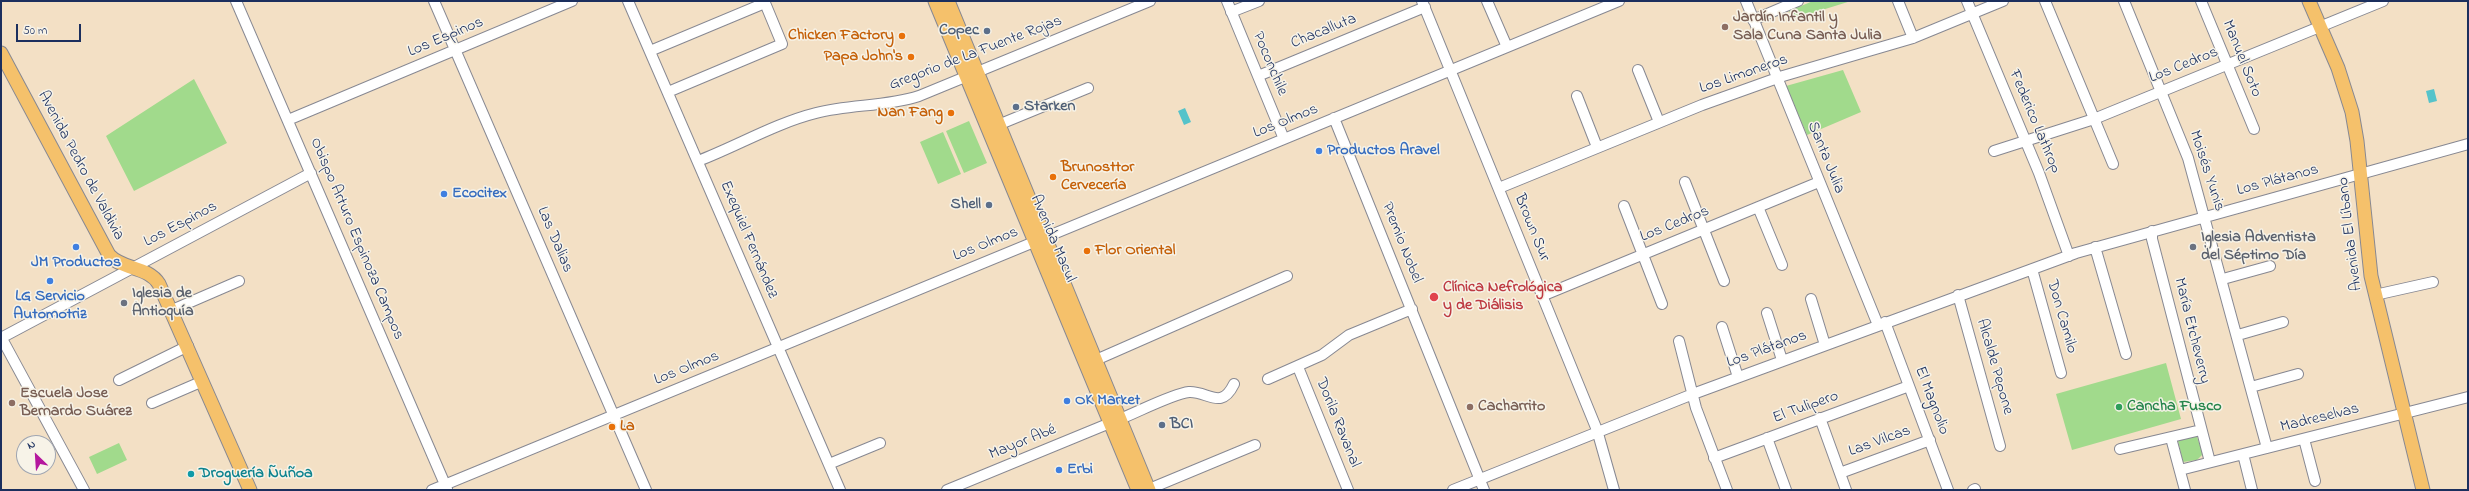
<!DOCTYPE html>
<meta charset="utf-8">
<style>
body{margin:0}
#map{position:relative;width:2469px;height:491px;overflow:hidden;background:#f3e0c5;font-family:"Indie Flower",sans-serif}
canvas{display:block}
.frame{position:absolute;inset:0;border:2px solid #1b2f5e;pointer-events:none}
.north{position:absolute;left:16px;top:435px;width:40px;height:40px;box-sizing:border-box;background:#f7f3e8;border:1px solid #9fa5b1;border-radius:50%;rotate:335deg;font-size:11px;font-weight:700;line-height:16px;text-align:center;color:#1b2f5e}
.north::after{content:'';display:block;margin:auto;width:14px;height:18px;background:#b5179e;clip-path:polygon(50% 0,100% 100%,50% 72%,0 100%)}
.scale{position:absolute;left:16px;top:24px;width:65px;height:18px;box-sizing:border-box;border:2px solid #1b2f5e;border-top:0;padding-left:5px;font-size:12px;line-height:14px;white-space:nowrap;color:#1b2f5e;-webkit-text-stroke:3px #f7f3e8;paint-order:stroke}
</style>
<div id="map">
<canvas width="2469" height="491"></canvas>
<div class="frame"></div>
<div class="north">N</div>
<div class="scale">50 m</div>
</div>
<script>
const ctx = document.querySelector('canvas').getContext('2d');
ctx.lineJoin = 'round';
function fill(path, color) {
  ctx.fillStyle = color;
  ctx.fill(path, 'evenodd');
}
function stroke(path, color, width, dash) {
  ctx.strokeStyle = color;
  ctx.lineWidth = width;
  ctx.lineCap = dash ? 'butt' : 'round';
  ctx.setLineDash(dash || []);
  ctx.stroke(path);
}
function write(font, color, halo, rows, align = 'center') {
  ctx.font = font + ' "Indie Flower",sans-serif';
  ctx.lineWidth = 3;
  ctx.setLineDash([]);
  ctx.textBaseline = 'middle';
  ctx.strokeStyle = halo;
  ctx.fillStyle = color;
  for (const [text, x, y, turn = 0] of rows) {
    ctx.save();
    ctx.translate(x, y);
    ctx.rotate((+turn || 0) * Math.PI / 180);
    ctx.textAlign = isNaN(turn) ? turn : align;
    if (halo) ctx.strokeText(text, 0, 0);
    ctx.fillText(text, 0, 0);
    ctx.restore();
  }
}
fill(new Path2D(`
 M1813,1H1851L1793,19L1789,11Z
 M1843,70L1861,112L1807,135L1786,86Z
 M194,79L227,143L134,191L106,136Z
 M969,121L987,163L964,173L946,131Z
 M943,132L961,174L938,184L920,142Z
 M2166,363L2181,419L2072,450L2056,394Z
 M2196,434L2203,454L2197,460L2183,462L2178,441L2180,438Z
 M119,443L127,460L97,474L89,457Z`), '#a1da8c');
fill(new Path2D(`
 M2434,89L2437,101L2429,103L2426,91Z
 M1185,108L1191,122L1184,125L1178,111Z`), '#55c3ca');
const minor = new Path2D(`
 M236,1L447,489
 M434,1L646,490
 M628,1L840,490
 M1227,1L1284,139
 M1422,1L1597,430L1614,490
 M1487,1L1507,47
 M1746,1L1878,325
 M1898,1L1913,38
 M1967,1L2039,173L2069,256
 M2045,1L2113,164
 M2124,1L2188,158L2267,448
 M2201,1L2254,129
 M1231,12L1259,1
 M1753,20L1798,1
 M650,51L765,3L782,44L668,92
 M1638,70L1659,122
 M1258,76L1425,7
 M1577,96L1597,147
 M1334,118L1484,490
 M288,120L572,1
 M998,125L1088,88
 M1994,151L2094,119L2383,1
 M698,161C737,146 776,123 816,113C850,104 885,107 919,96L1150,1
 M1685,182L1724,281
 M1499,188L1702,105L1783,76L1913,38L2003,1
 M1624,206L1662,304
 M1758,207L1782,265
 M2152,231V239L2210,462
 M2095,247L2126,354
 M2032,269L2061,373
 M2223,279L2270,266
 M1958,295L2000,446
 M2375,295L2433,282
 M1542,296L1819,182
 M1811,299L1825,345
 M172,310L239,281
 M1767,313L1782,360
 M1885,322L1948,490
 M1722,327L1738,377
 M2238,335L2283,322
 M1,337L84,490
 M1,338L311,173
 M1679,341L1696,408L1727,490
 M1089,363L1287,276
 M1298,367L1348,490
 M1268,379L1322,355L1349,335L1412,309
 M119,380L188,346
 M2251,387L2298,374
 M152,403L203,381
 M1820,418L1846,490
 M1120,419C1138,412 1172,394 1189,392C1208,391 1221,411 1234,384
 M1767,438L1786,490
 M2171,438L2185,490
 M2304,439L2315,481
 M2120,449L2201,430
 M2243,454L2252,490
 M1714,458L1909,386
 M829,464L880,443
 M2180,470L2468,397
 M1840,473L1930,440
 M1149,489L1255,445
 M432,490L1619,1
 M947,490L1110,423
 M1453,490L1693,394L2076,253L2468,144
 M1973,490L1975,489`);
const major = new Path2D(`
 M935,1L1138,490
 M948,1L1149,490
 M2309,1L2338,68L2352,112L2357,141L2371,276L2423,490
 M1,53L109,255C122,270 148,266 159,284L250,490`);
stroke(minor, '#878892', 12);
stroke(major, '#878892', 15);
stroke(minor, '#fff', 10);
stroke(major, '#f5c16b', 13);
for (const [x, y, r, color] of [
 [1725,27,4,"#8d6e63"],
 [987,31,4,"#5c6f8a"],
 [902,36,4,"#e8710a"],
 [911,57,4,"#e8710a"],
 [1016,107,4,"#5c6f8a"],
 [951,113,4,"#e8710a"],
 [1319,151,4,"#3f7fe0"],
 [1053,177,4,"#e8710a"],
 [444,194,4,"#3f7fe0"],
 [989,205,4,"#5c6f8a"],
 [76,247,4,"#3f7fe0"],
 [2193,247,4,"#6b7280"],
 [1087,251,4,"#e8710a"],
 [50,281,4,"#3f7fe0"],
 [1434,297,5,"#e0444e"],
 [124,303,4,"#6b7280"],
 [1067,401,4,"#3f7fe0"],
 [12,403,4,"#8d6e63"],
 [1470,407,4,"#8d6e63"],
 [2119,407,4,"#2e9e5b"],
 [1162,425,4,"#5c6f8a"],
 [612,427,4,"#e8710a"],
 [1059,470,4,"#3f7fe0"],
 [191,474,4,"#0f9aa8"]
]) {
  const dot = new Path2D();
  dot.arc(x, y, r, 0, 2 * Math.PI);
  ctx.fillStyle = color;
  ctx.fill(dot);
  stroke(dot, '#f7f3e8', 1.5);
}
write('bold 16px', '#785e54', '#f7f3e8', [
 ["Jardín Infantil y",1733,18],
 ["Sala Cuna Santa Julia",1733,36],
 ["Escuela Jose",20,394],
 ["Bernardo Suárez",20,412],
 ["Cacharrito",1478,407]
], 'left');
write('bold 16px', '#4e5e75', '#f7f3e8', [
 ["Copec",979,31],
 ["Starken",1024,107,"left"],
 ["Shell",981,205],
 ["BCI",1170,425,"left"]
], 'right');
write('16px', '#1b2f5e', '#f7f3e8', [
 ["Chacalluta",1324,32,-22],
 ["Los Espinos",446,38,-23],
 ["Gregorio de La Fuente Rojas",976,54,-21],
 ["Manuel Soto",2241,59,68],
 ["Poconchile",1269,64,67],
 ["Los Cedros",2184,66,-22],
 ["Los Limoneros",1744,75,-19],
 ["Los Olmos",1286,122,-22],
 ["Federico Lathrop",2034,122,67],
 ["Santa Julia",1825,158,68],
 ["Avenida Pedro de Valdivia",80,166,62],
 ["Moisés Yunis",2206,171,72],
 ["Los Plátanos",2278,181,-15],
 ["Los Espinos",181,225,-28],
 ["Los Cedros",1675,225,-22],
 ["Brown Sur",1531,228,68],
 ["Avenida El Líbano",2351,234,-97],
 ["Obispo Arturo Espinoza Campos",356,239,67],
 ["Avenida Macul",1052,239,67],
 ["Las Dalias",554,240,67],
 ["Exequiel Fernández",748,240,67],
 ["Premio Nobel",1401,243,68],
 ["Los Olmos",986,245,-22],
 ["Don Camilo",2061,317,74],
 ["María Etcheverry",2191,331,76],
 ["Los Plátanos",1767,350,-20],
 ["Alcalde Pepone",1994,367,74],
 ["Los Olmos",687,369,-22],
 ["El Magnolio",1931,401,69],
 ["El Tulipero",1806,408,-20],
 ["Madreselvas",2320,419,-14],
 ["Dorila Ravanal",1337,423,68],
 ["Las Vilcas",1880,442,-20],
 ["Mayor Abé",1023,443,-22]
]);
write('bold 16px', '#c56008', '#f7f3e8', [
 ["Chicken Factory",894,36],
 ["Papa John's",903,57],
 ["Nan Fang",943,113],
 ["Brunosttor",1061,168,"left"],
 ["Cervecería",1061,186,"left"],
 ["Flor Oriental",1095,251,"left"],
 ["La",620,427,"left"]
], 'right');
write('bold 16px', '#366cbe', '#f7f3e8', [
 ["Productos Aravel",1327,151],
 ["Ecocitex",452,194],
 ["JM Productos",76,263,"center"],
 ["LG Servicio",50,297,"center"],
 ["Automotriz",50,315,"center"],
 ["OK Market",1075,401],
 ["Erbi",1067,470]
], 'left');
write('bold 16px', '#5b616d', '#f7f3e8', [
 ["Iglesia Adventista",2201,238],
 ["del Séptimo Día",2201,256],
 ["Iglesia de",132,294],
 ["Antioquía",132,312]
], 'left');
write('bold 16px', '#be3a42', '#f7f3e8', [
 ["Clínica Nefrológica",1443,288],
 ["y de Diálisis",1443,306]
], 'left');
write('bold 16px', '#27864d', '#f7f3e8', [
 ["Cancha Fusco",2127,407]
], 'left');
write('bold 16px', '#0d838f', '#f7f3e8', [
 ["Droguería Ñuñoa",199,474]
], 'left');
</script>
